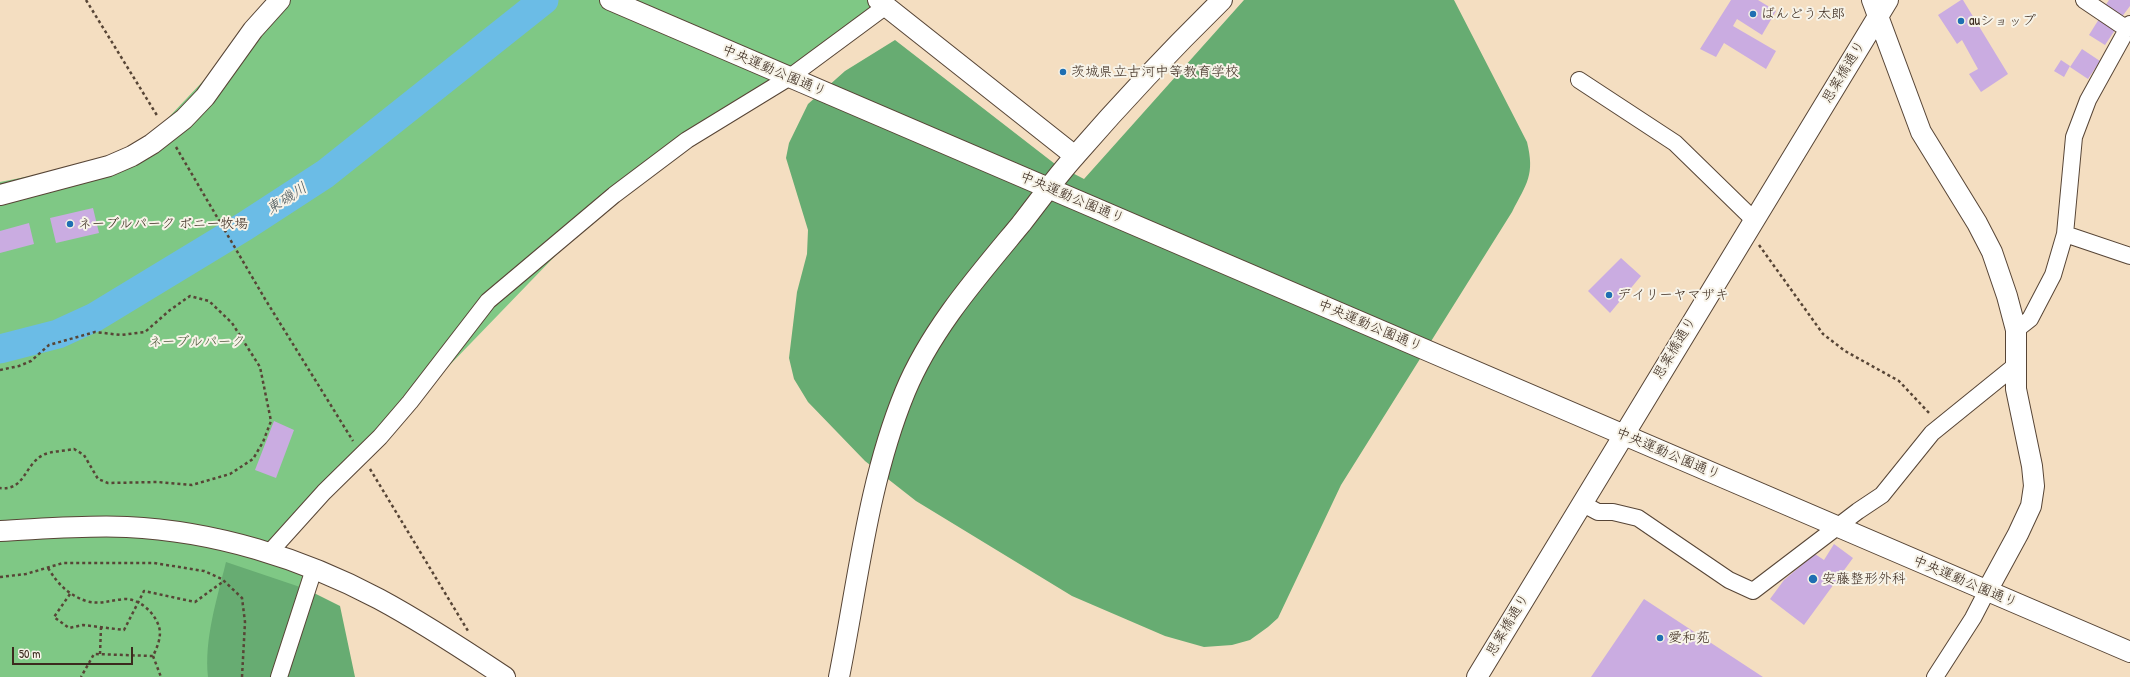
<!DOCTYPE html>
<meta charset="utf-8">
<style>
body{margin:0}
#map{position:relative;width:2130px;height:677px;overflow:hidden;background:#f4dec1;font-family:"Patrick Hand",sans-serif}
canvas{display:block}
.scale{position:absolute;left:12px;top:647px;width:121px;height:18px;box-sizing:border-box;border:2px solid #3b2a1e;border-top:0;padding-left:5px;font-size:12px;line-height:14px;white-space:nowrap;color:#3b2a1e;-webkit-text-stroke:3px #f7f3e8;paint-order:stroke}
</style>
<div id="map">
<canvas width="2130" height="677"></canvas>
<div class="scale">50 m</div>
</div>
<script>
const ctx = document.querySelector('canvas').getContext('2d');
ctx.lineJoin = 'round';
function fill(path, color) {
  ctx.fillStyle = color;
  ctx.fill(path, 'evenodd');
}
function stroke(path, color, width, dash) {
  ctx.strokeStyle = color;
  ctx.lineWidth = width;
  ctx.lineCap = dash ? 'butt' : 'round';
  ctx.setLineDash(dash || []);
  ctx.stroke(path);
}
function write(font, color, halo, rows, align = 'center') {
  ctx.font = font + ' "Patrick Hand","Klee One",sans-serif';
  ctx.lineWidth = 4;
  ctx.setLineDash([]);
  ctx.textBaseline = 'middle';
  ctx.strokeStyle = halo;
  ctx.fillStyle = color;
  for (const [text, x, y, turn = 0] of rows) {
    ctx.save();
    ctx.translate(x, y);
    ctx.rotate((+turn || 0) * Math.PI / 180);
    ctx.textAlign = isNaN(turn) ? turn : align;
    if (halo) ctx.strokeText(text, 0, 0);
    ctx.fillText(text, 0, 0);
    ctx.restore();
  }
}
fill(new Path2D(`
 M280,0H878L886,6L614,195L269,552L309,568L277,677H0V182L132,156Z`), '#7fc885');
fill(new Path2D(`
 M1244,0H1454L1527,142C1535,175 1527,183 1512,212L1341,485L1278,618L1268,627L1250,640L1232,645L1204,647L1165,636L1072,596L916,501L865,461L808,402L794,379L789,358L797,292L807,254L808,230L786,158L789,143L808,104L845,71L895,40L1055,164L1084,179Z
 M226,562L306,589L340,606L355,677H208C204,639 217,599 226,562Z`), '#67ac72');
stroke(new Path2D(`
 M0,349L58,334L95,317L245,226L325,174L544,0`), '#6bbce6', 29);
fill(new Path2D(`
 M1731,0H1758L1776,11L1762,35L1737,19L1733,26L1776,51L1766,69L1724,43L1716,57L1700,49Z
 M1961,0H1963L2008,74L1981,92L1969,74L1978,69L1962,40L1957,44L1938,15Z
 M2109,0H2130V6L2121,18L2105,6Z
 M2099,19L2115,30L2105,45L2089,35Z
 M2082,49L2100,61L2088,79L2070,67Z
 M2061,60L2070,66L2064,77L2054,71Z
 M93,208L99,233L56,243L50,218Z
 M29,223L34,244L0,253V231Z
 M1621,258L1641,276L1610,313L1588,291Z
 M274,421L294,430L276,478L255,470Z
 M1834,544L1853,558L1804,625L1770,599L1784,580L1815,554L1824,560Z
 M1644,599L1763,677H1591Z`), '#caace1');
const minor = new Path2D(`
 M2084,0L2127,29
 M1579,80L1675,143L1754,220
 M2065,234L2130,256
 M2016,330L2030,319L2053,275L2065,234L2074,137L2088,100L2130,24
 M1581,503L1598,512H1613L1638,518L1729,580L1753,591L1858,511L1882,495L1932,433L2016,365
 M269,553L324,492L380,437L410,402L488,301L614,195L687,140L790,77L886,6
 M279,677L314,569
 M1935,677L1973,618L1987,591`);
const tertiary = new Path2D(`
 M610,0L2130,652
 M878,0L1075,156
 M1872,0L1921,132L1977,223L1992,252L2007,296L2016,330V389L2032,466L2034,486L2031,506L2018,534L1987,591
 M0,195L109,166L132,156L152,144L184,119L205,97L253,30L280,0
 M0,531C42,529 85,525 127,527C214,531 302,558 379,599C420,621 466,651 505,677
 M839,677C858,582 868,482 905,392C931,329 978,276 1021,224C1039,201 1056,177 1076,155C1122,102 1171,50 1222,0
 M1477,677L1888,0`);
stroke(minor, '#574536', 18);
stroke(tertiary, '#574536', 22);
stroke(new Path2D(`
 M86,0L158,117
 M176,147L265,299L353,441
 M1759,245L1823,334L1845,351L1899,381L1930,414
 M0,370L19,366L31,361L49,345L95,332L121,335L145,332L170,310L190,296L209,301L232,323L260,367L271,421L263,442L253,459L230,474L192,485L158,482L108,483L98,479L84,455L74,449C65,451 51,451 43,455C24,465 25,491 0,488
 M370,469L468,631
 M48,568C58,584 67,594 86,601C100,605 111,600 125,599C140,599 155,613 159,627C162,636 157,648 153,656L94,654L81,677
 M0,577L26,574L63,563H154L204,571L222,579L242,598L245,622L242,677
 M70,594L54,617L69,628L83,625L124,630L144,591L195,602L224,581
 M100,654L101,627
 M153,656L161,677`), '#574536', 2.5, [3, 3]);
stroke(minor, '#fff', 16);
stroke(tertiary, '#fff', 20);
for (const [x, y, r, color] of [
 [1753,14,4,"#1f6fb2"],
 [1961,21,4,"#1f6fb2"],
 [1063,72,4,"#1f6fb2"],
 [70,224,4,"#1f6fb2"],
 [1609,295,4,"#1f6fb2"],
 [1813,579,5,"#1f6fb2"],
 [1660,638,4,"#1f6fb2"]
]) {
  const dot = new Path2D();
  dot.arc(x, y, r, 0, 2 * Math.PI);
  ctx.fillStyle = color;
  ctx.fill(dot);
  stroke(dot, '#f7f3e8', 1.5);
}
write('14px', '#3b2a1e', '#f7f3e8', [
 ["ばんどう太郎",1761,14],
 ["auショップ",1969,21],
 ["茨城県立古河中等教育学校",1071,72],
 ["ネーブルパーク ポニー牧場",78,224],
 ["デイリーヤマザキ",1617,295],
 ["安藤整形外科",1822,579],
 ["愛和苑",1668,638]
], 'left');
write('14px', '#3b2a1e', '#f7f3e8', [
 ["中央運動公園通り",774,71,23],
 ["思案橋通り",1844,72,-59],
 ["中央運動公園通り",1072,198,23],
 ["中央運動公園通り",1370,326,23],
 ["思案橋通り",1675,348,-59],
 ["中央運動公園通り",1668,454,23],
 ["中央運動公園通り",1965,582,23],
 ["思案橋通り",1508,625,-59]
]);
write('14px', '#4f593d', '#f7f3e8', [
 ["ネーブルパーク",197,342]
]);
write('italic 15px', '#49565a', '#f7f3e8', [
 ["東磯川",287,199,-33]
]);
</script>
